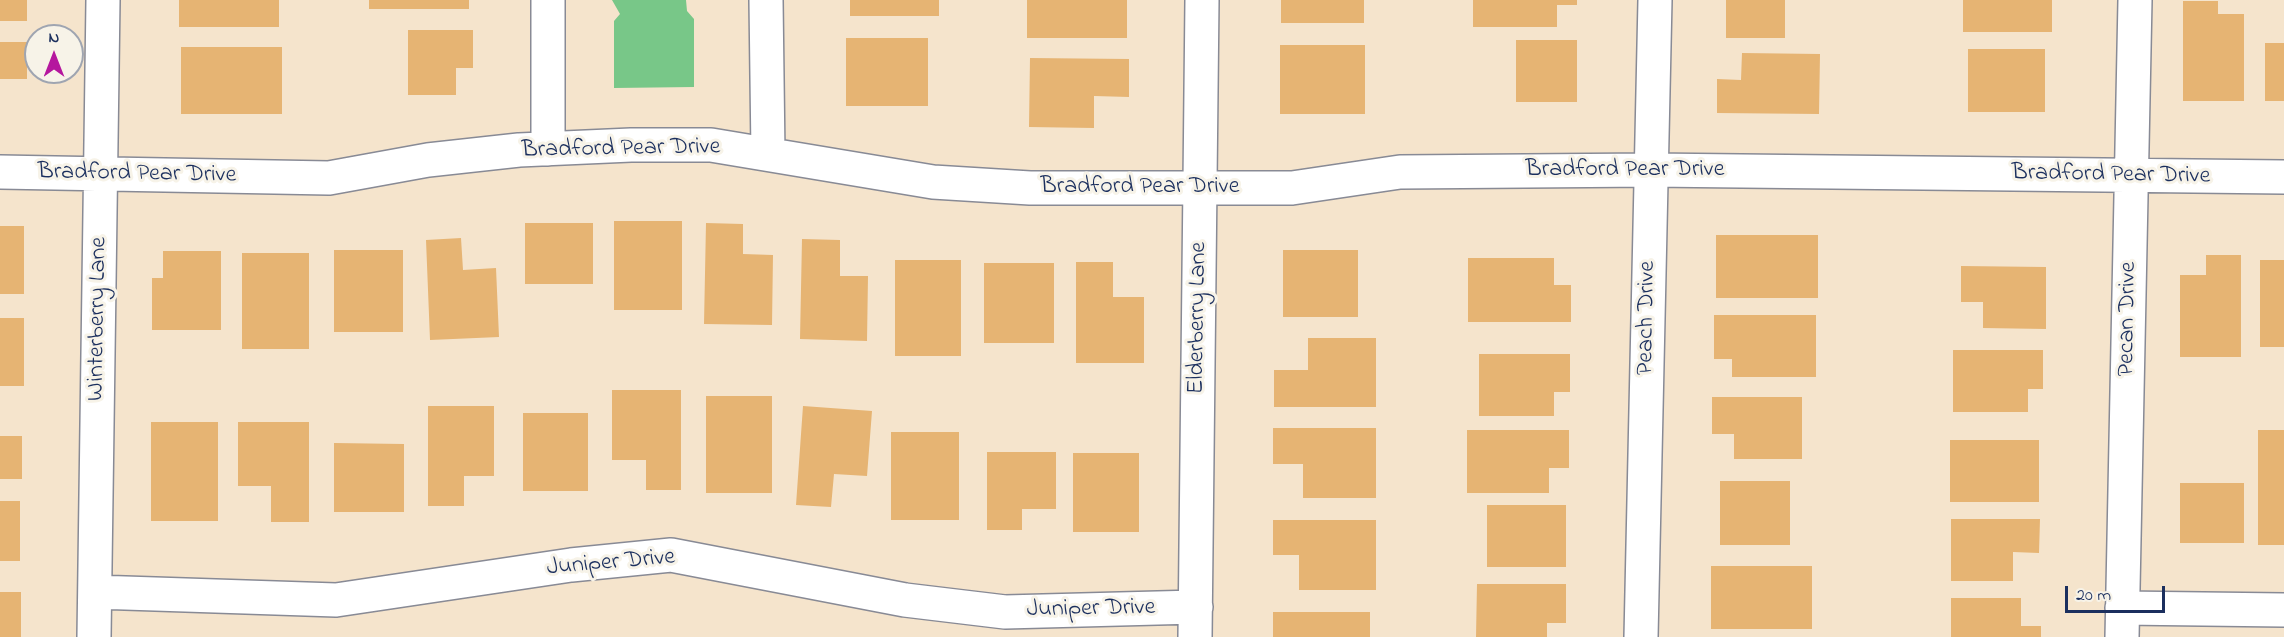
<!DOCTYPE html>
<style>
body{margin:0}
#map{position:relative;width:2284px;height:637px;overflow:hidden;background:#f5e4cc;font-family:"Indie Flower",sans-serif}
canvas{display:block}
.north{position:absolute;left:24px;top:24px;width:60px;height:60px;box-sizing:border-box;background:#f7f3e8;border:2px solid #9fa5b1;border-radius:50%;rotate:0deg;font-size:16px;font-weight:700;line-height:24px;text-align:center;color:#1b2f5e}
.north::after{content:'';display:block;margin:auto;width:21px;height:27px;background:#b5179e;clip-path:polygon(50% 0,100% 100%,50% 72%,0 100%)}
.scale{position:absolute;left:2065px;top:586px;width:100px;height:27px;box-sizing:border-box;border:3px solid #1b2f5e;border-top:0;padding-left:8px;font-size:18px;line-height:21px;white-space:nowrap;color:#1b2f5e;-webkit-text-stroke:4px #f7f3e8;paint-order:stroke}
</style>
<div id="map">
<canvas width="2284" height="637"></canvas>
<div class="north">N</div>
<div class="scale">20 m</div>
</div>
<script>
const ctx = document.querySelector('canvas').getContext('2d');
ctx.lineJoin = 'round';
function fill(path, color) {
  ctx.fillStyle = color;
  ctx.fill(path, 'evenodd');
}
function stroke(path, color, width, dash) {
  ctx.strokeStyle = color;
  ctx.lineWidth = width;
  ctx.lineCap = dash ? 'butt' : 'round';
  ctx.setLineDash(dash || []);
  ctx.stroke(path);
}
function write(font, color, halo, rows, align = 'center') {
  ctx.font = font + ' "Indie Flower",sans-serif';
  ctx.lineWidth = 6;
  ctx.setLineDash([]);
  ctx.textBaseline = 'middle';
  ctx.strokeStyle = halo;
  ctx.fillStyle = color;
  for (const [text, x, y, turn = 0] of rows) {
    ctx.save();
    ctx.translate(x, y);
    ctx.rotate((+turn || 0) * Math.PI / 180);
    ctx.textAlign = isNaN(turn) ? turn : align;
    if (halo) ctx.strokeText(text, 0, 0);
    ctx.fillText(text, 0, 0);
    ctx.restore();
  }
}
fill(new Path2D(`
 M612,0H686L687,11L694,19V87L614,88V21L620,14Z`), '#78c788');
fill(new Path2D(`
 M0,0H27V21H0Z
 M179,0H279V27H179Z
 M369,0H469V9H369Z
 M850,0H939V16H850Z
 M1027,0H1127V38H1027Z
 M1281,0H1364V23H1281Z
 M1473,0H1577V5H1557V27H1473Z
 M1726,0H1785V38H1726Z
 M1963,0H2052V32H1963Z
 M2183,1H2218V14H2244V101H2183Z
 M408,30H473V68H456V95H408Z
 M846,38H928V106H846Z
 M1516,40H1577V102H1516Z
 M0,42H27V79H0Z
 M2265,43H2284V101H2265Z
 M1280,45H1365V114H1280Z
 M181,47H282V114H181Z
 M1968,49H2045V112H1968Z
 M1742,53L1820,54L1819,114L1717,113V79L1741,80Z
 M1030,58L1129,59V97L1094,96V128L1029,127Z
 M614,221H682V310H614Z
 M525,223H593V284H525Z
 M706,223L743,224V254L773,255L772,325L704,324Z
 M0,226H24V294H0Z
 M1716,235H1818V298H1716Z
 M461,238L463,270L496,268L499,337L430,340L426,240Z
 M802,239L840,240V276H868L867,341L800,339Z
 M334,250H403V332H334Z
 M1283,250H1358V317H1283Z
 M163,251H221V330H152V278H163Z
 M242,253H309V349H242Z
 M2206,255H2241V357H2180V275H2206Z
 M1468,258H1554V285H1571V322H1468Z
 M895,260H961V356H895Z
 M2260,260H2284V347H2260Z
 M1076,262H1113V297H1144V363H1076Z
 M984,263H1054V343H984Z
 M1961,266L2046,267V329L1983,328V302H1961Z
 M1714,315H1816V377H1732V359H1714Z
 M0,318H24V386H0Z
 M1308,338H1376V407H1274V370H1308Z
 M1953,350H2043V389H2028V412H1953Z
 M1479,354H1570V392H1554V416H1479Z
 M612,390H681V490H646V460H612Z
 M706,396H772V493H706Z
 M1712,397H1802V459H1734V434H1712Z
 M428,406H494V476H464V506H428Z
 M803,406L872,411L867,476L834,474L831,507L796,505Z
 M523,413H588V491H523Z
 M151,422H218V521H151Z
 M238,422H309V522H271V486H238Z
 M1273,428H1376V498H1303V464H1273Z
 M1467,430H1569V468H1549V493H1467Z
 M2258,430H2284V545H2258Z
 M891,432H959V520H891Z
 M0,436H22V479H0Z
 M1950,440H2039V502H1950Z
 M334,443L404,444V512H334Z
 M987,452H1056V509H1022V530H987Z
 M1073,453H1139V532H1073Z
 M1720,481H1790V545H1720Z
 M2180,483H2244V543H2180Z
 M0,501H20V561H0Z
 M1487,505H1566V567H1487Z
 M1951,519H2040L2039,553L2013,552V581H1951Z
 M1273,520H1376V590H1299V555H1273Z
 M1711,566H1812V629H1711Z
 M1477,584H1566V623H1547V637H1476Z
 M0,592H21V637H0Z
 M1951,598H2021V626H2041V637H1951Z
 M1273,612H1370V637H1273Z`), '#e6b473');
const minor = new Path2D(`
 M548,0V149
 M766,0L768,154
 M0,172L329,178L428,160L519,150L631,145H711L933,182L1030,188H1292L1400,172L1651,170L2284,177
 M95,592L336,600L571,565L671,555L905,600L1005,612L1196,607
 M2122,608L2284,610
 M94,637L103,0
 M1195,637L1202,0
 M1641,637L1655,0
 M2122,637L2135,0`);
stroke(minor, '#888a95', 36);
stroke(minor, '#fff', 33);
write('24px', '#1b2f5e', '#f7f3e8', [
 ["Bradford Pear Drive",621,150,-1],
 ["Bradford Pear Drive",1625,171],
 ["Bradford Pear Drive",137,175,1],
 ["Bradford Pear Drive",2111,176,1],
 ["Bradford Pear Drive",1140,188],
 ["Elderberry Lane",1199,318,-89],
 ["Peach Drive",1648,318,-89],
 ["Winterberry Lane",99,319,-89],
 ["Pecan Drive",2129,319,-89],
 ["Juniper Drive",611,564,-5],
 ["Juniper Drive",1091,610,-1]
]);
</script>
